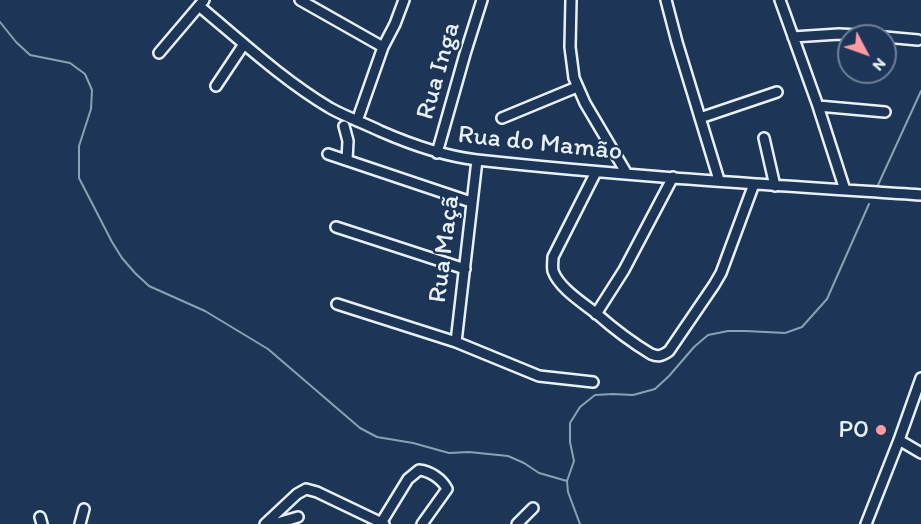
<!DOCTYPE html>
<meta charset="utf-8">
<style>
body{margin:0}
#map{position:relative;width:921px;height:524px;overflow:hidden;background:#1d3557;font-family:Itim,sans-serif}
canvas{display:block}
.north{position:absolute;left:837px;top:24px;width:60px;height:60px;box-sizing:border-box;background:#1d3557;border:2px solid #6e8097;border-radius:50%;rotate:131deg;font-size:16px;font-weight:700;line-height:24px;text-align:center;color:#e8f1f8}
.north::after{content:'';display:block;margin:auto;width:21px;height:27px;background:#ff9aa2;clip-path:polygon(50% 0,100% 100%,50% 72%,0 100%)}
</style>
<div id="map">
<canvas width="921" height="524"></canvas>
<div class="north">N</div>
</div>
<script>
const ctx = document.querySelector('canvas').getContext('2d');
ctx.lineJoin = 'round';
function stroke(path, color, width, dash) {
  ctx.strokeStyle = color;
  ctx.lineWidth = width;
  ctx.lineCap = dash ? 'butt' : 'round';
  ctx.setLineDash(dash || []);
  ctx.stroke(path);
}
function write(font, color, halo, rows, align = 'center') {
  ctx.font = font + ' Itim,sans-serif';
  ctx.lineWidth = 4.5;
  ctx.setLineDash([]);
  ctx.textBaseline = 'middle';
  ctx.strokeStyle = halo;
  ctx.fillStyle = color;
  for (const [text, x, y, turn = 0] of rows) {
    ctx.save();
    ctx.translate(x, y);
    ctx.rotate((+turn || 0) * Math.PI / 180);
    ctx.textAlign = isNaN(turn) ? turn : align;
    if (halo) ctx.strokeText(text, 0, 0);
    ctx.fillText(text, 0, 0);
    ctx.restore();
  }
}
stroke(new Path2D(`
 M0,22L16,42L30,55L70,63L85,74L92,90L91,109L79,146V178L112,242L122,258L135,273L149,286L205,311L268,349L360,428L377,437L413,443L449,453L469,452L508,456L524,463L539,473L567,481
 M878,185L921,91
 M580,524L568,492L567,481L574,461L570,442V423L580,407L595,395L613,394L633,395L655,389L669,376L694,347L708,335L728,331H746L785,333L802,327L827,299L869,204`), '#86a3b5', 2);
const minor = new Path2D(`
 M300,0L383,47
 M571,0L570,47L574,78L585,103L627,174
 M666,0L677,42L719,180
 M780,0L818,106L845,190
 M199,6C241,41 283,80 330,108C346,117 364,123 380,131C412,145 443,156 477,160C625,176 773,185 921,195
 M793,37L839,34L879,36
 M885,37L918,40
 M159,53L204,0
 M216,86L244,44
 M818,106L885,112
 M502,118L577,87
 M700,118L777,92
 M357,121L383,47L395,24L404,0
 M344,126L348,141L347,160
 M764,138L775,186
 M437,153L465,54L482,0
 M328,154L471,202
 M596,172L553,257C553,261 552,266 553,271C559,288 583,303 597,314C614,329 631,342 651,354C658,357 662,356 669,351L714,285L721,273L754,184
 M336,227L465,269
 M337,304L456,342L539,376L593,382
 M596,314L624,270L673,177
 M456,342L477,160
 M899,440L921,453
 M40,517L42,524
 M381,523L408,479L419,470C430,471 442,479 447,489L422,524
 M80,524L84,509
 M265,524L297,494L306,489L317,492L384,524
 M274,524L298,517
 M517,524L533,508
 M866,524L899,440L921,378`);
stroke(minor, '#e8f1f8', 14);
stroke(minor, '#1d3557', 9);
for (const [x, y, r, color] of [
 [881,430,6,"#ff9aa2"]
]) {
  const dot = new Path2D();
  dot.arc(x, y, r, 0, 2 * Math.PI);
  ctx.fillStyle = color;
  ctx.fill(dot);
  stroke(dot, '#1d3557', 2);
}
write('26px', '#e8f1f8', '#1d3557', [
 ["Rua Inga",439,71,-74],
 ["Rua do Mamão",540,144,6],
 ["Rua Maçã",445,249,-83]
]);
write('26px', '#e8f1f8', '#1d3557', [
 ["P0",869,430]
], 'right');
</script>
